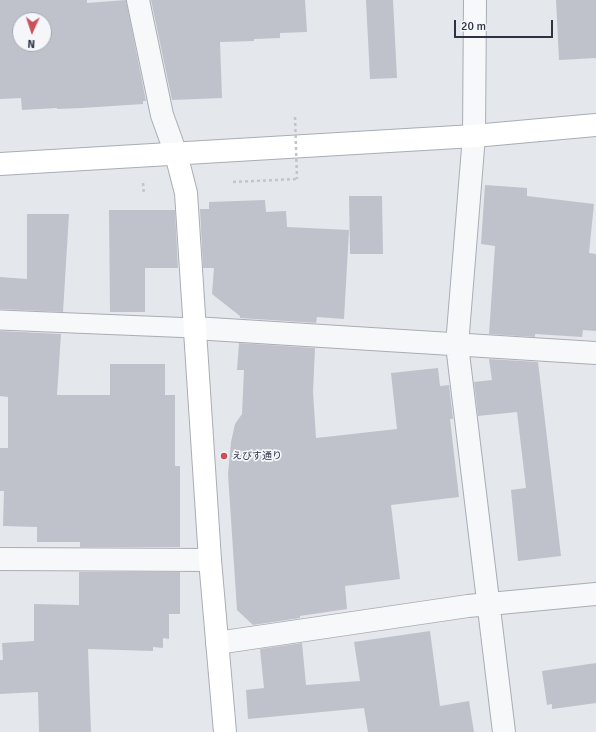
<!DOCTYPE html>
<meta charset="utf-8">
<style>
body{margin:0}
#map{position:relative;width:596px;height:732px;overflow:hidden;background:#e4e7eb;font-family:Signika,sans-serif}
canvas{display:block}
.north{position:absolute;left:12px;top:12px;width:40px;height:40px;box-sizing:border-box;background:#f4f6f9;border:1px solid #a4a8b0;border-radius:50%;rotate:183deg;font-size:11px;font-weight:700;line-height:16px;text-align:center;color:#2c3343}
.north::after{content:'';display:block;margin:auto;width:14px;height:18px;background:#c9515a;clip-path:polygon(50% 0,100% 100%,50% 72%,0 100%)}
.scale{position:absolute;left:454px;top:20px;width:99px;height:18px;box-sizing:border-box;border:2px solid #2c3343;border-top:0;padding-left:5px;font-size:12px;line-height:14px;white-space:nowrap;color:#2c3343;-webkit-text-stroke:3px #f4f6f9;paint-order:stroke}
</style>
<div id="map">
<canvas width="596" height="732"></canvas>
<div class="north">N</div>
<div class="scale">20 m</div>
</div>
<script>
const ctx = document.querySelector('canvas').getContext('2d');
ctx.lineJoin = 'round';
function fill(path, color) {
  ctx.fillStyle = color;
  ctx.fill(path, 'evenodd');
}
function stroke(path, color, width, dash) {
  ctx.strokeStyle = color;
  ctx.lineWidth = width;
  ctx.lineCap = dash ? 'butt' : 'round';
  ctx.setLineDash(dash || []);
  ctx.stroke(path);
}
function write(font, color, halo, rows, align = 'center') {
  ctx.font = font + ' Signika,"Noto Sans JP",sans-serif';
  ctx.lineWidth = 3.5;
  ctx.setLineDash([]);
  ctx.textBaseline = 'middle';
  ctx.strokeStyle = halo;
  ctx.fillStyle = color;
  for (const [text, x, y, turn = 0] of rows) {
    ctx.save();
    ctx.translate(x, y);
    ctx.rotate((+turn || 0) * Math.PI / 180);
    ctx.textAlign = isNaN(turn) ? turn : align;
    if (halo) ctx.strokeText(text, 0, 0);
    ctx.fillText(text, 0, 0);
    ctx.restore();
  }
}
fill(new Path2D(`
 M0,0H87V3L126,0L146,101H143V104L82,108L57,109V108L22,110L21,98L0,99ZM20,20H44V44H20Z
 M151,0H305L307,32L280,33V38L254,39V41L220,42L222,98L172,100Z
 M366,0H393L397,78L370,79Z
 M556,0H596V58L559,60Z
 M485,185L527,188V196L594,204L589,253L596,254V331L583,330L582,337L535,334V337L489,334L495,246L481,244Z
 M349,196H382L383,254H350Z
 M265,200L266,212L286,211L287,227L349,230L344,319L317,317L316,323L240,318V316L212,294L214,268H203L200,209H209V202Z
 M109,210H175L178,268H145V312H110Z
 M27,214H69L63,312L0,309V277L27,279Z
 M0,331L61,334L57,395H110V364H165V395H175V466H180V547H80V542H37V527L3,526L4,491H0V448H8V397L0,396Z
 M239,343L315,348L313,392L316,438L397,429L391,373L438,368L440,386L449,385L453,419H450L459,497L391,505L400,579L345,586L347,609L300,616V618L253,625L237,610L228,474L231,442L235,424L242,414L244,370H237Z
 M489,359L538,362L561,556L518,561L511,490L526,488L517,412L478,416L474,382L492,380Z
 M79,572H180V614H169V639L163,638V648L153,647V651L88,649L91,732H39L38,692L0,694V660H3L2,643L34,641V604L79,605Z
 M430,631L440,706L469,701L474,732H368L364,708L248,719L246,690L264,688L260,649L302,643L306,685L360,681L354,642Z
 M596,663V703L552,709V704L547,705L542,671Z`), '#bfc2cb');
const lane = new Path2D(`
 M0,320L194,328`);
const street = new Path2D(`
 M138,0L162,115L176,154
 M475,0L474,136L457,345L504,732
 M194,328L596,353
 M0,559L210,560
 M217,643L468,606L596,594`);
const secondary = new Path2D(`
 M176,154L186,193L210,560L225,732
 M0,164L474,136L596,125`);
stroke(lane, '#a9adb5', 21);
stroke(street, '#a9adb5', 24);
stroke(secondary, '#a9adb5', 24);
stroke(new Path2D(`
 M233,182L297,179
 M143,183L144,195`), '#c2c5ca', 2.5, [3, 3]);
stroke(lane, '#f7f8fa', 19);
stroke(street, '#f7f8fa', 22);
stroke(secondary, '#fff', 22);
stroke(new Path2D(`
 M295,117L297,179`), '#c2c5ca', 2.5, [3, 3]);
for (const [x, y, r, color] of [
 [224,456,4,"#c9515a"]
]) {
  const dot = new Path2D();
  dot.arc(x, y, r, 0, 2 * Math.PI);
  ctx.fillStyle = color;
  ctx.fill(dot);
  stroke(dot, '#f4f6f9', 1.5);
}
write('10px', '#2c3343', '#f4f6f9', [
 ["えびす通り",232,456]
], 'left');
</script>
